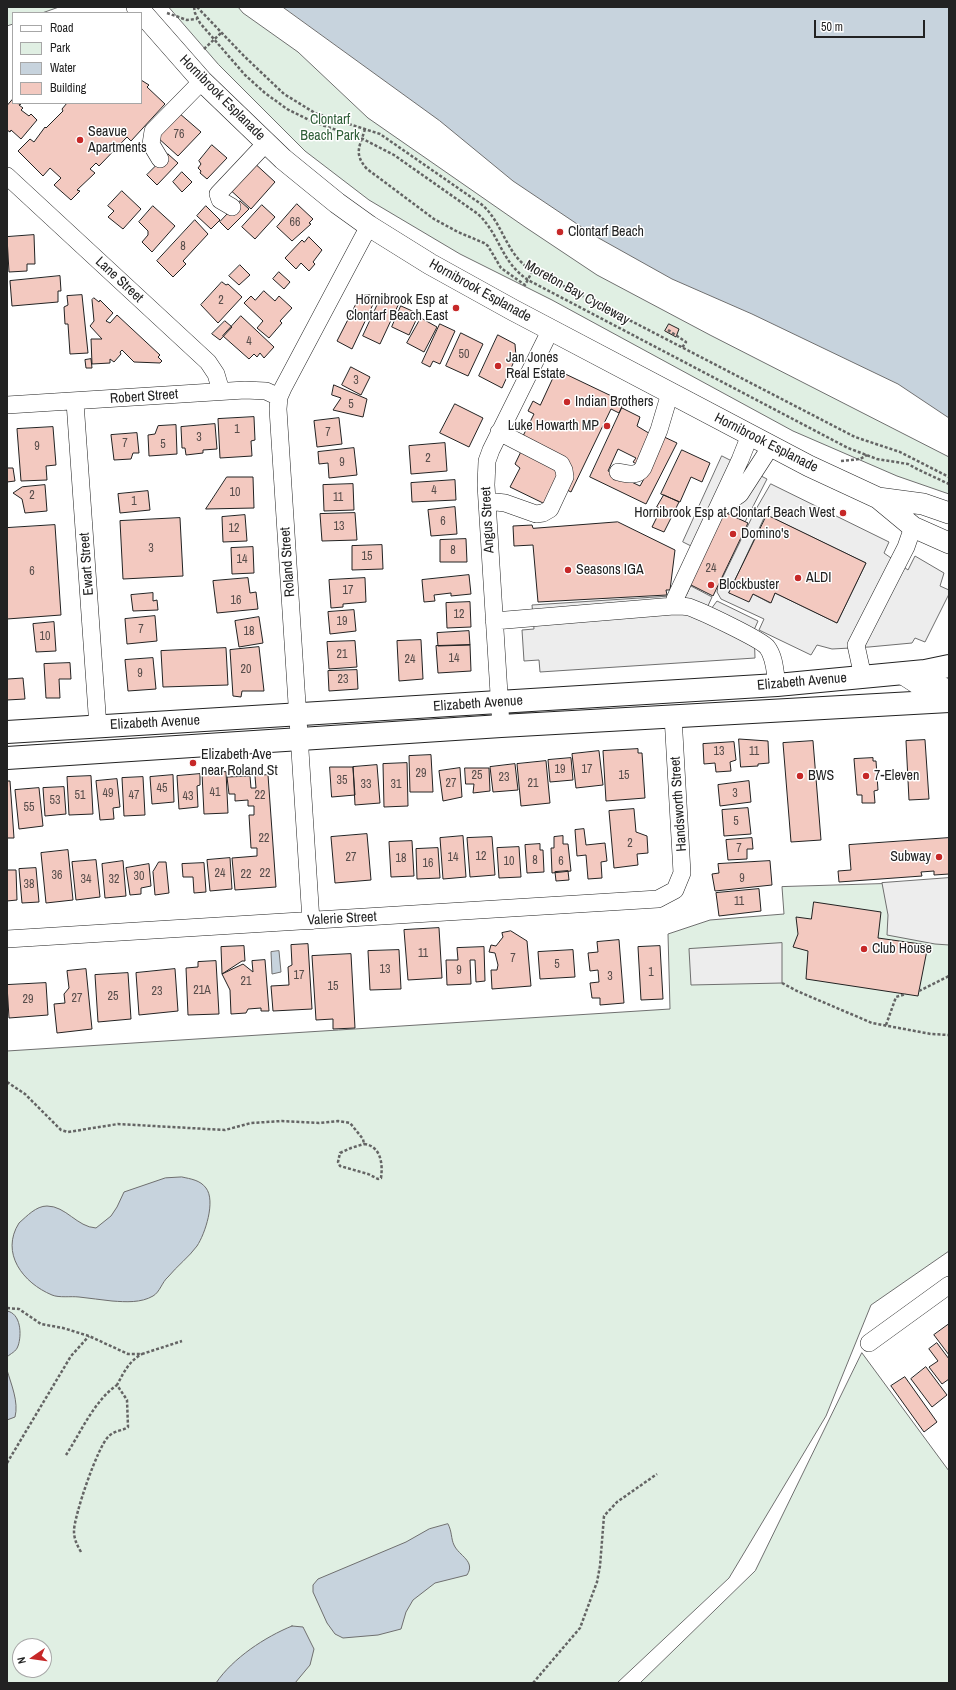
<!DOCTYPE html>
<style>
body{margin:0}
#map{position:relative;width:956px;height:1690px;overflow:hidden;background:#fff;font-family:"Archivo Narrow",sans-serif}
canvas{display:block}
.frame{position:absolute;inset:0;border:8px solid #222;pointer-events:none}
.legend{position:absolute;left:12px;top:12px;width:130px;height:92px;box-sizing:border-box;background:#fff;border:1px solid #a7a7a7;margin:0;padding:5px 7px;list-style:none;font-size:12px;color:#222}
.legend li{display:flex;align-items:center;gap:8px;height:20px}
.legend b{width:20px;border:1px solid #a7a7a7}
.north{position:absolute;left:12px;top:1638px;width:40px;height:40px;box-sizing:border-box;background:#fff;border:1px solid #a7a7a7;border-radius:50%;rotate:257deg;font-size:11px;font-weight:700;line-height:16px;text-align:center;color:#222}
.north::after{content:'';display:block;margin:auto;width:14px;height:18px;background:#c62828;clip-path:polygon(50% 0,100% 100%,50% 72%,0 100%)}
.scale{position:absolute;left:814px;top:20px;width:111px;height:18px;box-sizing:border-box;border:2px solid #222;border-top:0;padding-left:5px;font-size:12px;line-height:14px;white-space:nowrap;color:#222;-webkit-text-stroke:3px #fff;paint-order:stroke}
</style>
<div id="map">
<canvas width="956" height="1690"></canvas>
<div class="frame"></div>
<ul class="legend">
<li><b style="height:5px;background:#fff"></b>Road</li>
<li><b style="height:11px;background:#e0efe3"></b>Park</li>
<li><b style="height:11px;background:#c7d3dd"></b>Water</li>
<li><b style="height:11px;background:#f3c9c0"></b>Building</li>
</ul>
<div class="north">N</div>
<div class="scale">50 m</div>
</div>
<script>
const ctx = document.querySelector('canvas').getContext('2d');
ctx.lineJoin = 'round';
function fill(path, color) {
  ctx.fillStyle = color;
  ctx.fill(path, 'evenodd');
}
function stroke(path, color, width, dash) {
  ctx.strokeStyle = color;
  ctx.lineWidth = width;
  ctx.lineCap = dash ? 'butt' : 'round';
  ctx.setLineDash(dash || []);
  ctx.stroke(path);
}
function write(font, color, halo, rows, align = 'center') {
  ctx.font = font + ' "Archivo Narrow",sans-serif';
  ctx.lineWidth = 3;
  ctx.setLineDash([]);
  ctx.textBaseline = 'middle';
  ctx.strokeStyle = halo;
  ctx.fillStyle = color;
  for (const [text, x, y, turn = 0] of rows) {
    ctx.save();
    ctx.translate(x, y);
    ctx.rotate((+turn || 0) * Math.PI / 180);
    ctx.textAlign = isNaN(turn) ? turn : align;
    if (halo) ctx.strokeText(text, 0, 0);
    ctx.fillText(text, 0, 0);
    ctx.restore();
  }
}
const green = new Path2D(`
 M7,7H59L42,13H13V24L7,26Z
 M169,7H238L243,13L298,52L368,118L525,227L597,275L710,335L949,457V494L897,476L793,431L552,300L460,254L369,200L305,151L219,65Z
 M949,882V1251L871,1305L826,1416L729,1578L617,1683H7V1051L670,1009L668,934L710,920L784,914L782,887ZM20,1646H44V1670H20Z
 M862,1353L949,1471V1683H640L755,1571Z`);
fill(green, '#e0efe3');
stroke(green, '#6f6f6f', 1);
const parking = new Path2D(`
 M722,456L767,479L745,522L724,512L705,553L683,542Z
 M771,484L889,542L884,553L908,570L915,556L944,573L940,586L949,590V594L925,642L915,638L912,643L869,647L832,649L817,645L811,655L759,630L764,619L721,599L717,592L718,587L754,513L764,518L729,593L753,594L770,603L775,593L837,623L866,563L756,510Z
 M691,586L712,597L707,608L711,609L717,601L758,621L754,630L755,658L540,672L539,660L524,661L522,630L534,629L532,605L686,595Z
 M949,878V945L935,944L887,935L888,915L882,883Z
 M782,943V983L691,985L689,949Z`);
fill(parking, '#ededed');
stroke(parking, '#6f6f6f', 1);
const water = new Path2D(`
 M283,7H949V418L898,384L752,314L672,279L595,236L513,181L440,121Z
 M279,951L281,972L272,974L271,952Z
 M182,1177C191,1179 200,1180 206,1188C216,1201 205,1234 197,1246C189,1257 177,1266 168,1277C162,1282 160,1292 153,1296C141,1303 126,1302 112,1301C101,1300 90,1298 79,1297C71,1296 59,1298 52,1295C23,1283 0,1253 19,1223C27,1216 36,1206 47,1206C66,1206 77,1227 96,1228L111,1216L117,1207L124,1192L165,1178Z
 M7,1311C21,1313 22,1335 18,1346C16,1352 11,1353 7,1357Z
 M7,1370C11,1384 19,1402 15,1417L7,1420Z
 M448,1524C452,1531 451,1539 454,1545C459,1556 476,1561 467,1575L435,1583L413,1600L406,1612L401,1629L378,1635L343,1638L335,1634L327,1623L313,1592V1585L318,1579L406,1542L429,1529Z
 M292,1626L303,1627L314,1649L310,1665L295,1683H216C233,1658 265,1637 292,1626Z`);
fill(water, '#c7d3dd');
stroke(water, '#6f6f6f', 1);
const building = new Path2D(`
 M141,80L149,85L147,87L165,104L131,141L127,137L99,166L96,163L90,169L95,173L77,190L80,191L71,200L54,185L61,178L50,168L43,176L18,151L30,139L34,142L45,127L46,128L63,111L62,109L67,103H141Z
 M13,99V103L21,104L19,105L23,108L21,110L29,116L31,114L37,120L21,139L11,130L10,132L7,130V106Z
 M179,113L201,132L178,156L157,137Z
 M212,145L227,158L207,179L200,173L201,171L198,168L201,164L199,161Z
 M168,154L178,163L157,185L147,175Z
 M251,160L275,182L251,209L226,186Z
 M182,172L192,182L182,192L173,182Z
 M122,191L141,209L123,229L108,217L114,211L108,206Z
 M240,201L249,209L228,230L220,222Z
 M297,204L313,219L309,223L311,224L292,241L277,227Z
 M262,205L275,217L255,239L242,227Z
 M153,206L175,226L152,252L142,242L148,235V231L139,222Z
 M206,206L220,220L211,229L197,216Z
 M195,220L208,234L183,261L186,264L173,277L157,261Z
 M34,235L35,264H27V271L9,272L7,237Z
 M309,237L322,250L313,262L315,264L309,271L301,263L296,269L285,258L302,240L304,242Z
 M240,265L250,275L239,285L229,276Z
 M279,272L290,282L284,289L273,279Z
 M60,276L61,291H58V302L12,306L10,281Z
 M222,282L226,285L228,284L242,297L218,323L201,305Z
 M264,291L275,301L279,296L292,308L280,321L282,323L269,338L257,328L263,321L244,303L251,296L255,300Z
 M383,293L400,301L380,344L363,336Z
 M82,295L88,353L70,354L68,324H65L64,307L68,305L67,296Z
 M370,295L376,298L352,349L337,341L360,296Z
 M94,298L99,302L100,300L113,313L106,321L110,323L117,315L160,355L158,357L162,361L160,363L134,362L122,350L120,352L121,354L114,362L110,359V363L92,364L91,339H102L90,326L94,321L92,300Z
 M401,306L419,314L409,335L392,327Z
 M241,316L274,347L264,358L260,353L257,357L254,354L249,359L223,336Z
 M421,318L437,327L424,352L407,343Z
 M225,321L232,327L220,340L212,334Z
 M440,324L455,331L440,364L433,361L430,367L422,363Z
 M669,324L679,329L676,337L665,331Z
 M461,333L483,344L468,376L446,366Z
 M498,335L515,344L516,357L502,388L479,376Z
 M91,359L92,368H86L85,360Z
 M351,367L370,377L361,395L342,385Z
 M557,370L624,402L619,413L611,409L571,492L567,490L542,506L543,503L510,487L520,468L515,464L527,439L523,436L534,414L528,411L533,401L540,405Z
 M334,385L367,399L363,417L333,410L341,398L332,395Z
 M455,404L483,418L469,447L440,433Z
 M622,408L640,417L637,426L652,435L642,467L633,462L636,458L618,449L608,471L640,486L651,466L660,435L677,443L646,504L590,477Z
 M254,417L255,440L251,441L252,456L220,458L218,419Z
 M339,418L342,444L317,447L314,421Z
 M215,424L217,449L203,450V453L186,455L185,448H182L181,427Z
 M176,425L177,454L149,456L148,435L155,434L158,426Z
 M53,427L56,465L46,466L47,480L21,481L17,429Z
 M137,433L139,453H133L131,459L114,460L111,435Z
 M445,443L447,471L411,474L409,446Z
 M354,448L357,475L329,478L328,463L319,464L318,452Z
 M682,450L710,463L702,482L691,477L680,502L661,494Z
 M7,468H13L15,481L7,482Z
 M227,477H253L254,508L206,509Z
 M455,480L456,500L412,502L411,483Z
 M353,484L354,510L324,511L323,485Z
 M45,485L47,511L25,513L22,499L13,493L22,487Z
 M148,491L150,510L120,513L118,494Z
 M664,495L679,502L664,532L652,527L661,509L657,507Z
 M455,507L457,534L431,536L428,510Z
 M724,512L748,523L713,596L689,584Z
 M355,513L357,540L322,541L320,514Z
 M245,515L247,541L223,542L222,517Z
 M767,515L866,563L837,623L775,593L771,603L753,594L749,602L729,593Z
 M180,518L183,576L123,579L120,521Z
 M618,522L675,550L670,590H666L667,595L538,602L533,545L514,546L513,526L532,525L533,528Z
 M55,525L61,615L7,619V528Z
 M466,539L467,562H440V540Z
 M382,545L383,569L352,570V546Z
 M253,547L254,573L232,574L231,548Z
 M469,575L471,594L451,596V593L434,595L435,601L424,602L422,580Z
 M248,578L250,593L256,592L258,609L217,613L213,581Z
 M365,578L366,602L343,604V607L331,608L329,580Z
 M153,593V601L157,600L158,610L133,611L131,595Z
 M470,602L471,627L447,628L446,603Z
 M354,610L356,631L330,634L328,612Z
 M155,616L157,641L127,644L125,619Z
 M259,617L263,643L239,647L235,621Z
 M54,622L56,651L36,652L33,624Z
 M469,631L470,645L438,646L437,633Z
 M421,640L423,679L399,681L397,641Z
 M355,641L357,667L329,669L327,642Z
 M470,645L471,671L438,673L436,646Z
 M259,647L264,691H242L241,697L233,696L230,650Z
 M226,648L228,685L163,687L161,651Z
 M153,658L156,689L128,691L125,660Z
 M70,663L71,679H59L60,698H46L44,664Z
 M357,670L358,689L329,691L328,671Z
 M7,678L8,679L23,678L25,699L7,700Z
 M739,739L768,741L769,763L758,764V766L741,767Z
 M925,740L929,799L909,800L906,741Z
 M813,741L821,840L791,842L783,743Z
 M734,742L736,760L730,762L731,771L716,772L715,763L704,764L703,744Z
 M638,749V753H642L645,798L606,801L603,751Z
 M599,751L603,785L576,788L572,754Z
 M431,755L433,792H410L409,756Z
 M571,758L573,780L550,782L548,760Z
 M873,758V761H876L878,790L874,791L875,803H862V795H857L854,759Z
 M546,761L550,803L521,806L517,764Z
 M407,763L408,806L384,807L383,764Z
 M515,764L518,790L493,792L490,767Z
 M377,765L380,803L355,805L353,767Z
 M330,767H353L355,795L332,797Z
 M460,768L462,797L443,801L439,771Z
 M465,768H489L490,791L473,793L474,784H466Z
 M226,772L228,813L204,814L202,773Z
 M200,774V785L197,786L198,807L179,809L177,776Z
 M173,775L174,802L152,804L150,777Z
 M268,775L276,887L235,890L232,858L257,856V848H251L249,815H254V806H248V800L235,801V794H229L227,777L250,776L251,788H256L255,776Z
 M91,776L93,814L69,815L67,777Z
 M143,777L145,815L124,816L122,778Z
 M117,779L120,807L113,808L114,819L100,820L96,781Z
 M7,781H10L14,838H7Z
 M749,781L751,802L720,806L718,785Z
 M64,787L66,814L45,816L43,788Z
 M39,788L43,826L19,829L15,790Z
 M748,808L751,834L724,836L722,810Z
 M634,809L636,832L647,836L648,853L637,854L638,865L614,868L609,811Z
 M584,829L586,845L605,843L607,861L601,862L602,878L588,879L586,855L577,856L575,830Z
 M367,834L371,880L335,883L331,837Z
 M463,836L466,877L443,879L440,838Z
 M563,836V844H568L571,871L552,873L551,848H554V837Z
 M492,837L495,875L470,877L467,838Z
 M752,838L753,849H747V859L728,860L726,840Z
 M949,838V874L934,875V871L921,872L922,876L839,882L838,871L851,870L849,845Z
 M412,841L414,876L391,877L389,842Z
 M540,844V850H543L544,872L527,873L525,845Z
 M519,847L521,877L499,878L497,848Z
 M438,848L440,878L417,879L416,849Z
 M68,850L73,900L46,903L41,853Z
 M230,858L232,889L210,891L207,860Z
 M96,860L100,897L76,900L72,862Z
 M123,861L126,896L105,898L102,864Z
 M770,861L772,885L715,891L712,874L719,873L718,864Z
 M159,862H166L169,893L155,895L153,872Z
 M204,863L206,892L194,893L193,877H183L182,864Z
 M149,864L151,886L141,888V894L130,895L126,868Z
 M36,868L39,902L22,903L19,869Z
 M7,870H16L17,900L7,901Z
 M568,871L569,880L556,881L555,872Z
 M759,889L761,911L719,916L716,893Z
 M814,902L881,912L878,938L928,945L918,996L806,979L808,951L793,947L798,934L796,917L811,919Z
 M439,928L442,978L408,980L404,930Z
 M511,931L527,941L531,986L492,989L491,970H497L498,965L495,953L489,952L491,945L496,946L503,937L502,933Z
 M619,940L624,1003L600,1005V998H592L590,983L599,982L598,970L590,971L588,953L598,952L597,942Z
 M308,944L312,1009L273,1011L271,986L289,985L288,967L292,965L291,945Z
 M244,946L245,961H242L222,974L221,947Z
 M660,946L663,999L641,1000L638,947Z
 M484,947L485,981L476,982L475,960H470L471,984L447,985L446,960H458L457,948Z
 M399,950L401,989L370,990L368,951Z
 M573,950L575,977L540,979L538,952Z
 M351,954L355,1028L333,1029V1019L316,1020L312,956Z
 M265,960L269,1011H261V1008L248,1009L246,1013L231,1014L230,990L222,974L243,964L253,972L252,961Z
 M216,961L219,1014L188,1015L186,968L198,967V962Z
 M86,969L92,1029L57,1033L54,1004L65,1003L64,994L69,988L67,971Z
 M175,969L178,1011L139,1015L136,973Z
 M128,973L131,1019L98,1022L95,975Z
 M46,983L48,1015L9,1018L7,985Z
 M949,1324V1355L934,1335Z
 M937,1343L949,1359V1379L942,1384L929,1367L938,1361L929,1349Z
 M926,1367L947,1395L932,1407L911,1379Z
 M905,1377L937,1422L924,1432L891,1386Z`);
fill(building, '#f3c9c0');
stroke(building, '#222', 1);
const minor = new Path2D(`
 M160,159L151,144L153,131L202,81
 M7,176L208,362L216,374L221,391
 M232,207L220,200L218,194L266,143
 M75,402L98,727
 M7,405L245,390L266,391L279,397
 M618,472C628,474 637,477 643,468L659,430L670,393
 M487,501L505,503L536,514L543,513L550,509L565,477L564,470L561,464L499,432
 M717,510L740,494L771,446
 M674,606L675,599L740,460L750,435
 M494,621L674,606C679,606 685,606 689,607C701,611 760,639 767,647C775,657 775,673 777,685
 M898,673L918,686L938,684L949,688
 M863,677L856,645L906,547L913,527
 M501,726L486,485L487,461L491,450L551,329
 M311,921L278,409L279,397L283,388L369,226
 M7,939L658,899L675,890L682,873L673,716
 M869,1343L949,1285`);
const major = new Path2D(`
 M137,7L202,81L283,159L337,203L369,226L430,264L513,310L809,466L878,498L913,527L949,543
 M878,498L923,504L949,513`);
const highway = new Path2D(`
 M7,732L777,685L925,671L949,666
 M7,758L501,726L949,701`);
stroke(minor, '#222', 18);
stroke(major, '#222', 22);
stroke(highway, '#222', 24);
stroke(new Path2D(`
 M194,7L195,13L200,23L245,75L265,93L287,109L313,122L363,139L394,155L478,214C501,236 500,261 528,280L848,448L877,459L908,464L917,469L949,484
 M197,7L244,56L284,94L315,113L380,134L481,204C502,221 505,251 527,267L855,437L900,452L949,477
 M167,13L187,20L197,19
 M204,49L221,33
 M365,129C360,147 353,153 367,169L434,219L458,232L484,243L488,246L501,268L525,285L533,270
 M668,330L686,342L682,348
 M841,461L860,459L867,455
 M782,983L797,991L872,1023L931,1034L949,1035
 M919,991L949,976
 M886,1025L896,997L906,994
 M7,1082L25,1094L61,1130L68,1132L118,1124L225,1130L251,1123L282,1121L319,1123L338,1121L350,1123L363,1139L364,1144
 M364,1144C381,1146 383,1164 381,1178L378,1179L368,1174L340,1166L338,1162L340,1153L351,1148Z
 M7,1308L19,1309L41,1324L63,1328L89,1336L128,1354H142L182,1341
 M66,1455C81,1432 94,1401 117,1385
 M7,1463L71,1356L89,1336
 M81,1552C77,1545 74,1539 74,1531C74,1516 98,1445 109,1436C115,1430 123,1431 128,1427L127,1400L117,1385C124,1372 129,1361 142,1354
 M533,1683L580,1628L597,1582L600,1566L604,1516L617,1502L657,1474`), '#646464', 2.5, [3, 2]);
stroke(minor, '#fff', 17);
stroke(major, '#fff', 21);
stroke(highway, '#fff', 22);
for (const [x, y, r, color] of [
 [80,140,4,"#c62828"],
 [560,232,4,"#c62828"],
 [456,308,4,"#c62828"],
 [498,366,4,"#c62828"],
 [567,402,4,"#c62828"],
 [607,426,4,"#c62828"],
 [843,513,4,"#c62828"],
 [733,534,4,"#c62828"],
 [568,570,4,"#c62828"],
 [798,578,4,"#c62828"],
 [711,585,4,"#c62828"],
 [193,763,4,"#c62828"],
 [800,776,4,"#c62828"],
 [866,776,4,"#c62828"],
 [939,857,4,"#c62828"],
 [864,949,4,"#c62828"]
]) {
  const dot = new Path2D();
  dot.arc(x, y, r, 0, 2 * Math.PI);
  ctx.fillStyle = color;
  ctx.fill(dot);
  stroke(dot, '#fff', 1.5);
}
write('12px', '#564c4a', null, [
 ["76",179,135],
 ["66",295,223],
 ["8",183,247],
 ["2",221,301],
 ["4",249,342],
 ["50",464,355],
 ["3",356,381],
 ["5",351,405],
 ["1",237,430],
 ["7",328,433],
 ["3",199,438],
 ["7",125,444],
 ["5",163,445],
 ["9",37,447],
 ["2",428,459],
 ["9",342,463],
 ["4",434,491],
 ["10",235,493],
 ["2",32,496],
 ["11",338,498],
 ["1",134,502],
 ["6",443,522],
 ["13",339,527],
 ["12",234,529],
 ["3",151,549],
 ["8",453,551],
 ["15",367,557],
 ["14",242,560],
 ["24",711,569],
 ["6",32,572],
 ["17",348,591],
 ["16",236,601],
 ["12",459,615],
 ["19",342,622],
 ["7",141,630],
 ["18",249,632],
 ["10",45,637],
 ["21",342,655],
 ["14",454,659],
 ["24",410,660],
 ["20",246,670],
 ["9",140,674],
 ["23",343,680],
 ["13",719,752],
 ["11",754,752],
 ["19",560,770],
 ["17",587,770],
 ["29",421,774],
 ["25",477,776],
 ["15",624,776],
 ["23",504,778],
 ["35",342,781],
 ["27",451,784],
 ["21",533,784],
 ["33",366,785],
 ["31",396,785],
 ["45",162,789],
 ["41",215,793],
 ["49",108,794],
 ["3",735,794],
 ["51",80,796],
 ["47",134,796],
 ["22",260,796],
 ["43",188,797],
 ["53",55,801],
 ["55",29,808],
 ["5",736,822],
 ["22",264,839],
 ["2",630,844],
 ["7",739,849],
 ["12",481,857],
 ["27",351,858],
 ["14",453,858],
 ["18",401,859],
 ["8",535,861],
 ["10",509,862],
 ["6",561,862],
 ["16",428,864],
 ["24",220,874],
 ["22",265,874],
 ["22",246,875],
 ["36",57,876],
 ["30",139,877],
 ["9",742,879],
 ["34",86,880],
 ["32",114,880],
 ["38",29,885],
 ["11",739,902],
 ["11",423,954],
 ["7",513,959],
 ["5",557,965],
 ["13",385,970],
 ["9",459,971],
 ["1",651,973],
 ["17",299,976],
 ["3",610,977],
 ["21",246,982],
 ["15",333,987],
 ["21A",202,991],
 ["23",157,992],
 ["25",113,997],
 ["27",77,999],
 ["29",28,1000]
]);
write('14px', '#222', '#fff', [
 ["Hornibrook Esplanade",222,98,45],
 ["Lane Street",119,280,43],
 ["Hornibrook Esplanade",480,291,29],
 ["Moreton Bay Cycleway",577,293,29],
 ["Robert Street",144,397,-4],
 ["Hornibrook Esplanade",766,443,27],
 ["Angus Street",488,520,-93],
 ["Roland Street",288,562,-94],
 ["Ewart Street",87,564,-94],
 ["Elizabeth Avenue",802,682,-5],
 ["Elizabeth Avenue",478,704,-4],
 ["Elizabeth Avenue",155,723,-3],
 ["Handsworth Street",679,804,-94],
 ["Valerie Street",342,919,-3]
]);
write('14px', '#2f5e38', '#fff', [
 ["Clontarf",330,120],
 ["Beach Park",330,136]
]);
write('14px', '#222', '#fff', [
 ["Seavue",88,132],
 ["Apartments",88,148],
 ["Clontarf Beach",568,232],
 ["Hornibrook Esp at",448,300,"right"],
 ["Clontarf Beach East",448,316,"right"],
 ["Jan Jones",506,358],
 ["Real Estate",506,374],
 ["Indian Brothers",575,402],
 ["Luke Howarth MP",599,426,"right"],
 ["Hornibrook Esp at Clontarf Beach West",835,513,"right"],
 ["Domino's",741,534],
 ["Seasons IGA",576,570],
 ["ALDI",806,578],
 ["Blockbuster",719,585],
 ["Elizabeth Ave",201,755],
 ["near Roland St",201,771],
 ["BWS",808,776],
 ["7-Eleven",874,776],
 ["Subway",931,857,"right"],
 ["Club House",872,949]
], 'left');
</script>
